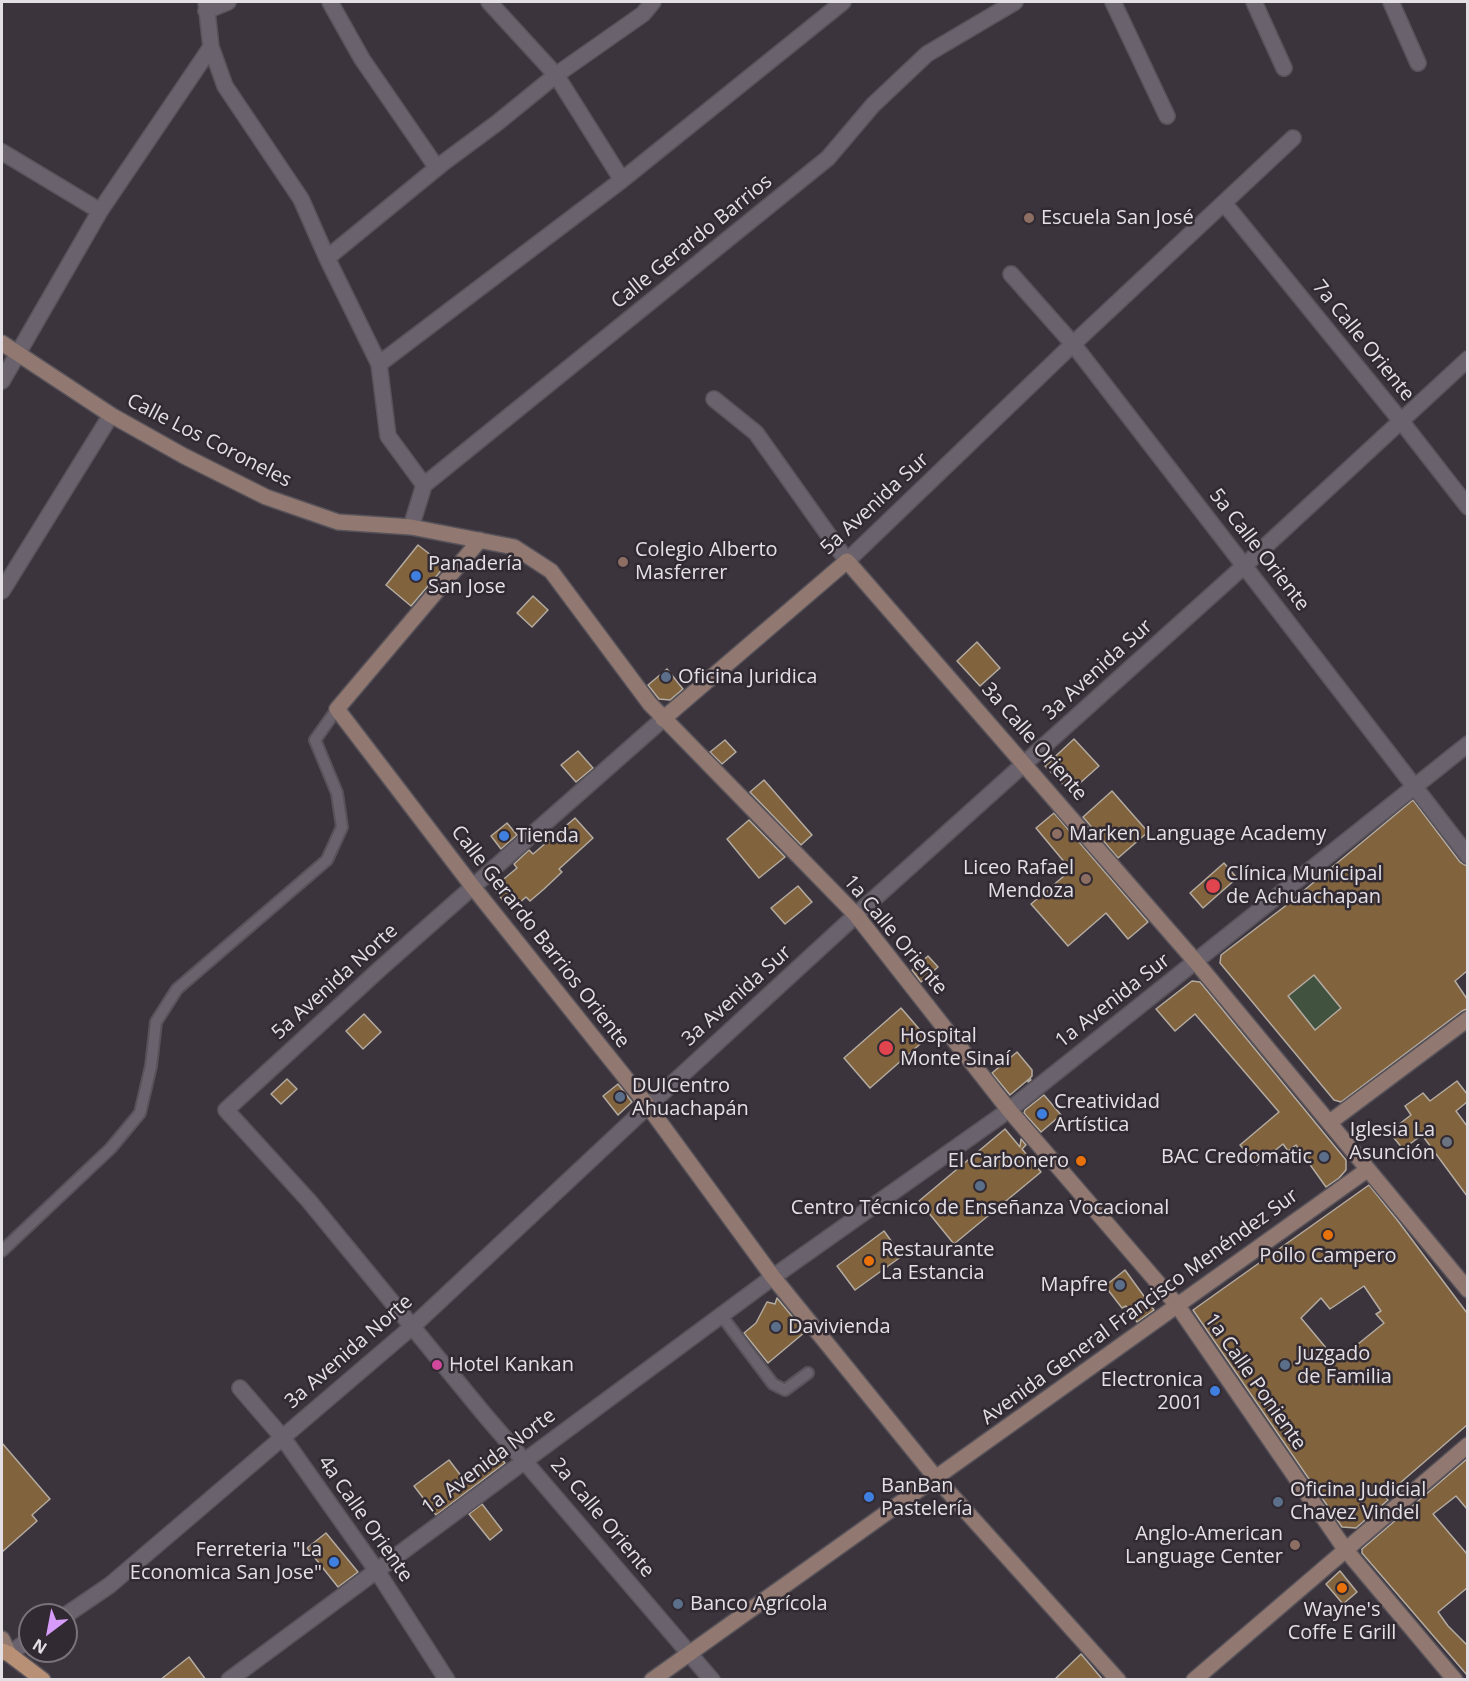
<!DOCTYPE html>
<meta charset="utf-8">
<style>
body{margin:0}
#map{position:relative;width:1469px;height:1681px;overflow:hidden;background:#3b343d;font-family:"Open Sans",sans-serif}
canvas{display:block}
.frame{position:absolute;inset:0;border:3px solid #e4dfe5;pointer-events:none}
.north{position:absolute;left:18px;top:1603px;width:60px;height:60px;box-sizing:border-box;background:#312a32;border:2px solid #79727a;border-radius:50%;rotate:212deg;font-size:16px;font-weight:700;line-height:24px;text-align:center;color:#e4dfe5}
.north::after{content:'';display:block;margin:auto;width:21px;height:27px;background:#d79bf9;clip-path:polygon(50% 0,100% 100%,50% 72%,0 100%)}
</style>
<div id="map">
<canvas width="1469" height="1681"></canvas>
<div class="frame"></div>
<div class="north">N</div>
</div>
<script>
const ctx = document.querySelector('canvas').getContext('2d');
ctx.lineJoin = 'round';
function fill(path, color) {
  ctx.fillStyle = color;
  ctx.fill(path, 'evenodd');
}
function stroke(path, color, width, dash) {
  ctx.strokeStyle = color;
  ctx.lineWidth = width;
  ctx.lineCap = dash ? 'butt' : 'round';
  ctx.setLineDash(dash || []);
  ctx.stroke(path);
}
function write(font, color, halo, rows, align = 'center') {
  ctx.font = font + ' "Open Sans",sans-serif';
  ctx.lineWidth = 5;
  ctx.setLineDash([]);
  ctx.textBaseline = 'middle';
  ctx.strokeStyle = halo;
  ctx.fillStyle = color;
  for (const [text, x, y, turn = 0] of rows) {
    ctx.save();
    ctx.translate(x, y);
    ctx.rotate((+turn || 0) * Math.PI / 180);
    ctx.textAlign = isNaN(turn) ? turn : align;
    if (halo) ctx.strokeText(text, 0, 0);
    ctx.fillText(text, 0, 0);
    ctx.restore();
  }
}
fill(new Path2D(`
 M1318,971L1341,1008L1315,1030L1288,996Z`), '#41533e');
const building = new Path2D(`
 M418,545L445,566L411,606L386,585Z
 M533,596L548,610L532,627L517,613Z
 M977,642L1000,668L980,686L957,661Z
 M667,669L683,689L670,700L659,699L648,685Z
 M1074,739L1099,766L1070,792L1045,766Z
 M725,740L736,752L722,764L710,752Z
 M578,751L593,768L576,782L561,765Z
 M764,780L812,835L801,845L750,792Z
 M1112,791L1148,832L1118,858L1083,817Z
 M1413,800L1460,862L1467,866V971L1455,981L1467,999V1009L1462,1011L1341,1102L1334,1100L1220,963L1221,955L1284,907ZM1314,975L1341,1008L1315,1030L1288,996Z
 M1054,813L1148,922L1128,939L1106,913L1068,946L1031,904L1071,870L1036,828Z
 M575,818L593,838L559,869L562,872L544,889L530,901L526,897L511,910L493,888L517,868L514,864L529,850L533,854Z
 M749,820L785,857L759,878L727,839Z
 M507,823L517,835L501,849L491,836Z
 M1224,863L1237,878L1203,908L1190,893Z
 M798,886L812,902L785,924L771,908Z
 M928,956L938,967L921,982L912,970Z
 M1192,981L1200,982L1346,1160V1170L1339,1178L1326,1187L1296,1145L1288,1151L1283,1144L1257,1165L1240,1145L1279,1112L1195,1014L1175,1031L1156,1009Z
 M901,1008L927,1038L870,1088L844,1058Z
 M364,1014L381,1032L363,1049L346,1031Z
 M1017,1052L1032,1070V1076L1030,1078L1031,1080L1028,1082L1029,1079L1010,1095L992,1073Z
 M287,1079L297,1089L281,1104L271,1094Z
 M1457,1081L1467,1094V1102L1456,1111L1467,1126V1196L1422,1135L1403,1149L1389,1132L1411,1115L1405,1106L1423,1093L1430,1101Z
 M618,1084L632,1102L618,1115L603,1096Z
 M1044,1095L1061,1115L1041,1132L1024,1113L1025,1110Z
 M1005,1129L1020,1147L1021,1139L1026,1145L1022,1149L1041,1172L954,1244L919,1201Z
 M1369,1185L1398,1221L1467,1313V1425L1385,1496L1388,1500L1356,1528L1342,1527L1193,1310ZM1364,1286L1381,1311L1376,1314L1384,1323L1337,1361L1301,1318L1321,1298L1330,1309Z
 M884,1231L902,1256L855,1290L837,1266Z
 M1125,1270L1154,1310L1137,1322L1126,1306L1122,1308L1105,1286Z
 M777,1298L805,1332L768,1363L744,1333L756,1323L767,1302L775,1304Z
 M2,1443L50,1499L32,1515L37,1521L2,1552Z
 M496,1452L505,1463L436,1515L414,1486L449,1460L462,1477Z
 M1467,1459V1509L1456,1496L1433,1514L1467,1554V1588L1438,1612L1448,1626L1467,1645V1675L1362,1553V1549Z
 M482,1504L502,1530L490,1540L469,1514Z
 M326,1533L358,1572L338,1587L307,1548Z
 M1340,1571L1357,1592L1343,1604L1326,1584Z
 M1081,1654L1103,1680H1054Z
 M189,1657L206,1680H160Z`);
fill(building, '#81633e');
stroke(building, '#b4aba1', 1.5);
const lane = new Path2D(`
 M2,1251L111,1148L140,1113L151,1066L156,1022L177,989L327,860L342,827L337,793L315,740L337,709
 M721,1315L773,1384L785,1390L808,1373`);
const street = new Path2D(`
 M206,2L211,47L225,86L301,199L327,258L379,364L388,436L424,485
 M330,2L362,59L437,168
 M489,2L556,75L622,180
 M1113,2L1167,116
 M1254,2L1284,68
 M1391,2L1418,63
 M206,11L228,2
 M2,152L100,211
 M1224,203L1401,421L1468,507
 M327,258L443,163L497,123L556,75L643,14L653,2
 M1011,274L1073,344L1468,856
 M379,364L622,180L843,2
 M2,381L100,211L211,47
 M714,399L756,433L847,561L1073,344L1293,138
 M411,527L424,485L828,158L873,105L927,54L1015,2
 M2,591L111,415
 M663,719L382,967L226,1110L309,1201L484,1414L712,1680
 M240,1388L283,1438L377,1571L447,1680
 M66,1615L110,1585L413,1326L648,1106L856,915L1244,566L1468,359
 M9,1654L30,1639
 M229,1680L773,1277L1009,1110L1468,744`);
const secondary = new Path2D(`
 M2,343L111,415L184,456L266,497L338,522L411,527L514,547L551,571L650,704L856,915L1009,1110L1177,1305L1345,1549L1455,1680
 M480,540L337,709L473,887L648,1106L773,1277L936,1478L1118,1680
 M663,719L847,561L1196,962L1468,1290
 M1330,1122L1468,1019
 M2,1639L9,1654
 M652,1680L1367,1170
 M1194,1680L1468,1445`);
const primary = new Path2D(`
 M2,1651L9,1654L43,1680`);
stroke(lane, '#58535a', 14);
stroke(street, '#58535a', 18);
stroke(secondary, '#58535a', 18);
stroke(primary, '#58535a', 18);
stroke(lane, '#6a626c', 10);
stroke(street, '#6a626c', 15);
stroke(secondary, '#917971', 15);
stroke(primary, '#b89076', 15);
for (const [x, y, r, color] of [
 [1029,218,6,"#8d6e63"],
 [623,562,6,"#8d6e63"],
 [416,576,6,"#3f7fe0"],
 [666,677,6,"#5c6f8a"],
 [1057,834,6,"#8d6e63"],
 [504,836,6,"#3f7fe0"],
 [1086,879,6,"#8d6e63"],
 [1213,886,8,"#e0444e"],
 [886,1048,8,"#e0444e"],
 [620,1097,6,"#5c6f8a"],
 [1042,1114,6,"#3f7fe0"],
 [1447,1142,6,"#6b7280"],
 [1324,1157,6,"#5c6f8a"],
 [1081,1161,6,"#e8710a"],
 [980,1186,6,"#5c6f8a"],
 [1328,1235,6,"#e8710a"],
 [869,1261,6,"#e8710a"],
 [1120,1285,6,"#5c6f8a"],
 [776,1327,6,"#5c6f8a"],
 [437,1365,6,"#d1479c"],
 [1285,1365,6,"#5c6f8a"],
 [1215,1391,6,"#3f7fe0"],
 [869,1497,6,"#3f7fe0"],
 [1278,1502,6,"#5c6f8a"],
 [1295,1545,6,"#8d6e63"],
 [334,1562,6,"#3f7fe0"],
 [1342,1588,6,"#e8710a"],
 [678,1604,6,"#5c6f8a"]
]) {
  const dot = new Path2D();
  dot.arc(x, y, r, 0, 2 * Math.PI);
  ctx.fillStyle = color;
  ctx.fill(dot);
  stroke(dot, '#312a32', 2);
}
write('20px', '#e4dfe5', '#312a32', [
 ["Escuela San José",1041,218],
 ["Colegio Alberto",635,550],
 ["Masferrer",635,573],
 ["Panadería",428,564],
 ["San Jose",428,587],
 ["Oficina Juridica",678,677],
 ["Marken Language Academy",1069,834],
 ["Tienda",516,836],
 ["Liceo Rafael",1074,868,"right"],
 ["Mendoza",1074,891,"right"],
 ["Clínica Municipal",1226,874],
 ["de Achuachapan",1226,897],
 ["Hospital",900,1036],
 ["Monte Sinaí",900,1059],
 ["DUICentro",632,1086],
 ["Ahuachapán",632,1109],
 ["Creatividad",1054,1102],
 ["Artística",1054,1125],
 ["Iglesia La",1435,1130,"right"],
 ["Asunción",1435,1153,"right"],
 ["BAC Credomatic",1312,1157,"right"],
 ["El Carbonero",1069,1161,"right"],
 ["Centro Técnico de Enseñanza Vocacional",980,1208,"center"],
 ["Restaurante",881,1250],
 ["La Estancia",881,1273],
 ["Pollo Campero",1328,1256,"center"],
 ["Mapfre",1108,1285,"right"],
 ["Davivienda",788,1327],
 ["Juzgado",1297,1354],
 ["de Familia",1297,1377],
 ["Hotel Kankan",449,1365],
 ["Electronica",1203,1380,"right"],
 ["2001",1203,1403,"right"],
 ["BanBan",881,1486],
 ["Pastelería",881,1509],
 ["Oficina Judicial",1290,1490],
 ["Chavez Vindel",1290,1513],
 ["Anglo-American",1283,1534,"right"],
 ["Language Center",1283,1557,"right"],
 ["Ferreteria \"La",322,1550,"right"],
 ["Economica San Jose\"",322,1573,"right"],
 ["Banco Agrícola",690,1604],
 ["Wayne's",1342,1610,"center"],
 ["Coffe E Grill",1342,1633,"center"]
], 'left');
write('20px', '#e4dfe5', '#312a32', [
 ["Calle Gerardo Barrios",692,242,-39],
 ["7a Calle Oriente",1363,341,51],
 ["Calle Los Coroneles",209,441,27],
 ["5a Avenida Sur",875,504,-43],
 ["5a Calle Oriente",1259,550,52],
 ["3a Avenida Sur",1098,670,-42],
 ["3a Calle Oriente",1034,742,49],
 ["1a Calle Oriente",895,935,50],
 ["Calle Gerardo Barrios Oriente",540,937,52],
 ["5a Avenida Norte",335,982,-42],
 ["3a Avenida Sur",737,996,-42],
 ["1a Avenida Sur",1113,1001,-38],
 ["Avenida General Francisco Menéndez Sur",1140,1307,-36],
 ["3a Avenida Norte",349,1352,-41],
 ["1a Calle Poniente",1255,1382,55],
 ["1a Avenida Norte",489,1462,-37],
 ["2a Calle Oriente",602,1518,50],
 ["4a Calle Oriente",365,1519,55]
]);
</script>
